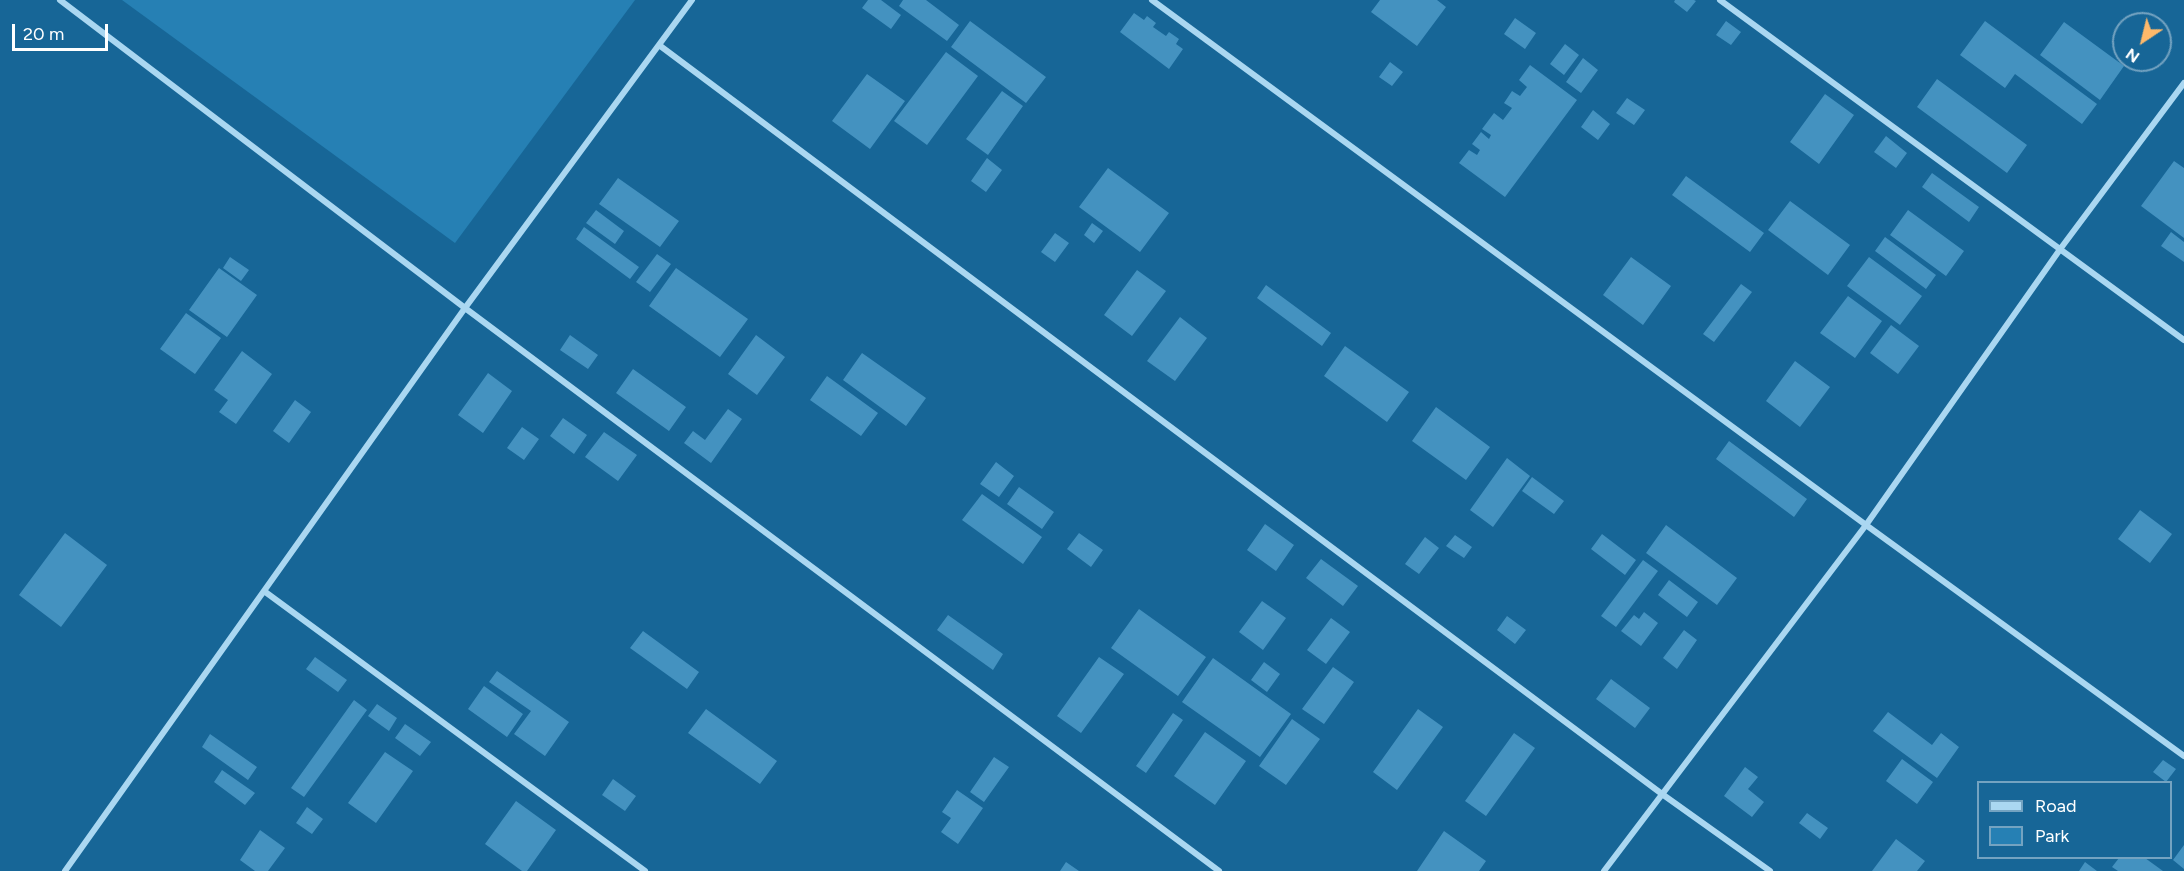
<!DOCTYPE html>
<style>
body{margin:0}
#map{position:relative;width:2184px;height:871px;overflow:hidden;background:#176697;font-family:Figtree,sans-serif}
canvas{display:block}
.legend{position:absolute;left:1977px;top:781px;width:195px;height:78px;box-sizing:border-box;background:#176697;border:2px solid #74a3c1;margin:0;padding:8px 10px;list-style:none;font-size:18px;color:#fff}
.legend li{display:flex;align-items:center;gap:12px;height:30px}
.legend b{width:30px;border:2px solid #74a3c1}
.north{position:absolute;left:2112px;top:12px;width:60px;height:60px;box-sizing:border-box;background:#176697;border:2px solid #74a3c1;border-radius:50%;rotate:215deg;font-size:16px;font-weight:700;line-height:24px;text-align:center;color:#fff}
.north::after{content:'';display:block;margin:auto;width:21px;height:27px;background:#ffb96a;clip-path:polygon(50% 0,100% 100%,50% 72%,0 100%)}
.scale{position:absolute;left:12px;top:24px;width:96px;height:27px;box-sizing:border-box;border:3px solid #fff;border-top:0;padding-left:8px;font-size:18px;line-height:21px;white-space:nowrap;color:#fff;-webkit-text-stroke:4px #176697;paint-order:stroke}
</style>
<div id="map">
<canvas width="2184" height="871"></canvas>
<ul class="legend">
<li><b style="height:8px;background:#aad7f1"></b>Road</li>
<li><b style="height:16px;background:#2680b4"></b>Park</li>
</ul>
<div class="north">N</div>
<div class="scale">20 m</div>
</div>
<script>
const ctx = document.querySelector('canvas').getContext('2d');
ctx.lineJoin = 'round';
function fill(path, color) {
  ctx.fillStyle = color;
  ctx.fill(path, 'evenodd');
}
function stroke(path, color, width, dash) {
  ctx.strokeStyle = color;
  ctx.lineWidth = width;
  ctx.lineCap = dash ? 'butt' : 'round';
  ctx.setLineDash(dash || []);
  ctx.stroke(path);
}
fill(new Path2D(`
 M122,0H635L455,243Z`), '#2680b4');
fill(new Path2D(`
 M868,0H881L901,15L891,29L862,8Z
 M903,0H926L959,25L947,41L899,6Z
 M1380,0H1437L1446,7L1417,46L1371,12Z
 M1675,0H1694L1696,1L1687,12L1674,2Z
 M1134,13L1144,20L1147,16L1156,23L1153,27L1166,36L1169,32L1179,39L1176,44L1183,49L1169,69L1120,32Z
 M1515,18L1536,33L1525,49L1504,34Z
 M970,21L1046,77L1026,103L951,47Z
 M1726,21L1741,32L1731,45L1716,35Z
 M1985,21L2097,104L2082,124L2015,74L2005,88L1960,55Z
 M2064,22L2124,66L2100,100L2040,55Z
 M1565,44L1579,55L1564,75L1550,64Z
 M946,52L978,76L927,145L894,121Z
 M1583,58L1598,70L1581,93L1566,82Z
 M1390,62L1403,72L1392,86L1379,77Z
 M1530,65L1577,100L1505,197L1459,163L1469,150L1477,155L1480,150L1472,144L1481,132L1489,139L1491,135L1482,129L1494,113L1503,120L1512,108L1504,103L1512,91L1520,96L1527,87L1519,80Z
 M867,74L905,101L870,149L832,121Z
 M1937,79L2027,145L2007,173L1917,107Z
 M1002,91L1023,106L988,155L966,139Z
 M1825,94L1854,115L1819,164L1790,142Z
 M1627,98L1645,110L1634,125L1616,113Z
 M1593,110L1610,124L1598,140L1581,127Z
 M1886,136L1907,153L1896,168L1874,152Z
 M987,158L1002,170L986,192L971,181Z
 M2174,161L2184,168V238L2141,206Z
 M1108,168L1169,213L1140,252L1079,207Z
 M1932,173L1979,207L1969,222L1922,187Z
 M1686,176L1764,233L1750,252L1672,195Z
 M618,178L679,221L660,247L599,204Z
 M1790,201L1850,245L1828,275L1768,230Z
 M596,210L624,231L615,244L586,223Z
 M1908,210L1964,251L1946,276L1890,235Z
 M1092,223L1103,231L1094,243L1084,235Z
 M584,227L639,267L630,279L576,239Z
 M2171,232L2184,242V262L2161,246Z
 M1055,233L1069,243L1055,262L1041,252Z
 M1885,237L1936,275L1926,289L1875,251Z
 M657,254L671,264L650,292L636,282Z
 M230,257L249,270L241,281L223,268Z
 M1631,257L1671,286L1643,325L1603,295Z
 M1869,257L1922,296L1900,325L1847,286Z
 M219,268L257,295L227,337L189,310Z
 M676,268L748,319L720,357L649,306Z
 M1137,270L1166,291L1132,336L1104,315Z
 M1741,284L1752,292L1714,342L1703,334Z
 M1266,285L1331,333L1322,346L1257,298Z
 M1848,296L1882,321L1855,358L1820,333Z
 M186,313L221,338L195,374L160,349Z
 M1180,317L1207,338L1175,381L1147,361Z
 M1891,325L1919,346L1898,374L1870,353Z
 M570,335L598,355L588,369L560,350Z
 M756,335L785,357L757,395L728,374Z
 M1345,346L1409,392L1387,422L1324,376Z
 M242,351L272,374L236,424L219,412L228,400L214,390Z
 M862,353L926,398L906,426L843,380Z
 M1795,361L1830,387L1800,427L1766,401Z
 M633,369L686,407L669,431L616,393Z
 M488,373L512,391L483,433L458,415Z
 M827,376L878,413L861,436L810,400Z
 M295,400L311,412L289,443L273,431Z
 M1436,407L1490,447L1466,480L1412,441Z
 M728,409L742,419L711,463L684,443L693,431L705,440Z
 M563,418L587,435L574,454L550,436Z
 M522,427L539,439L524,460L507,448Z
 M604,432L637,455L618,481L585,457Z
 M1729,441L1807,499L1794,517L1716,459Z
 M1507,458L1530,476L1493,527L1470,510Z
 M996,462L1014,476L999,497L980,484Z
 M1532,477L1564,501L1554,514L1522,491Z
 M1019,487L1054,512L1042,529L1007,504Z
 M982,494L1042,537L1023,564L962,520Z
 M2140,510L2172,534L2150,563L2118,539Z
 M1265,524L1294,545L1276,571L1247,550Z
 M1666,525L1737,578L1717,605L1646,553Z
 M65,533L107,565L61,627L19,595Z
 M1079,533L1103,550L1091,567L1067,549Z
 M1602,534L1636,560L1625,575L1591,549Z
 M1455,535L1472,547L1464,558L1446,546Z
 M1425,537L1439,548L1419,574L1405,564Z
 M1321,559L1358,586L1343,606L1306,578Z
 M1643,560L1658,571L1616,627L1601,616Z
 M1669,580L1698,602L1687,617L1658,595Z
 M1262,601L1286,618L1263,650L1239,632Z
 M1139,609L1206,657L1178,696L1111,648Z
 M1644,612L1658,623L1641,646L1621,631L1634,615L1639,619Z
 M948,615L1003,654L993,670L937,630Z
 M1507,616L1526,630L1515,644L1497,630Z
 M1331,618L1350,632L1326,664L1307,650Z
 M1684,630L1697,640L1677,669L1663,658Z
 M643,631L699,672L687,689L630,648Z
 M315,657L347,680L338,692L306,669Z
 M1099,657L1124,674L1081,733L1057,716Z
 M1213,658L1291,714L1260,757L1182,702Z
 M1264,662L1280,674L1267,692L1251,680Z
 M1333,667L1354,682L1324,724L1302,709Z
 M497,671L569,722L545,756L514,734L531,711L489,682Z
 M1611,679L1650,708L1635,728L1596,699Z
 M484,686L523,714L507,737L468,709Z
 M354,700L367,710L304,797L291,788Z
 M377,704L397,718L389,731L368,716Z
 M706,709L777,761L760,784L688,733Z
 M1418,709L1443,727L1397,790L1373,772Z
 M1888,712L1932,745L1941,733L1959,747L1937,778L1873,731Z
 M1173,713L1183,720L1146,773L1136,766Z
 M1292,719L1320,739L1286,785L1259,766Z
 M405,724L431,742L420,756L395,738Z
 M1205,732L1246,761L1215,805L1174,776Z
 M1514,733L1535,748L1486,816L1465,801Z
 M210,734L257,767L248,780L202,747Z
 M385,752L413,771L376,823L348,803Z
 M994,757L1009,767L984,802L970,792Z
 M1902,759L1933,782L1917,804L1886,781Z
 M2163,760L2176,769L2166,782L2153,772Z
 M1745,767L1758,777L1748,789L1764,802L1752,817L1724,796Z
 M222,770L255,793L245,805L214,782Z
 M613,779L636,796L625,811L602,795Z
 M957,790L983,808L958,844L941,832L951,818L942,812Z
 M516,801L556,830L527,871H522L485,844Z
 M307,807L323,819L312,834L296,823Z
 M1807,813L1828,828L1820,839L1799,823Z
 M260,830L285,848L268,871H255L240,860Z
 M1444,831L1486,861L1479,871H1417Z
 M1896,839L1925,861L1917,871H1872Z
 M2184,845V869L2173,860Z
 M2119,858H2145L2163,871H2118L2112,867Z
 M1066,862L1079,871H1060Z
 M2085,862L2097,871H2079Z`), '#4492c0');
stroke(new Path2D(`
 M60,0L465,308L1219,871
 M1152,0L1866,525L2184,756
 M1720,0L2184,340
 M659,45L1662,794L1770,871
 M264,591L645,871
 M65,871L465,308L692,0
 M1604,871L1866,525L2061,248L2184,83`), '#aad7f1', 6);
</script>
